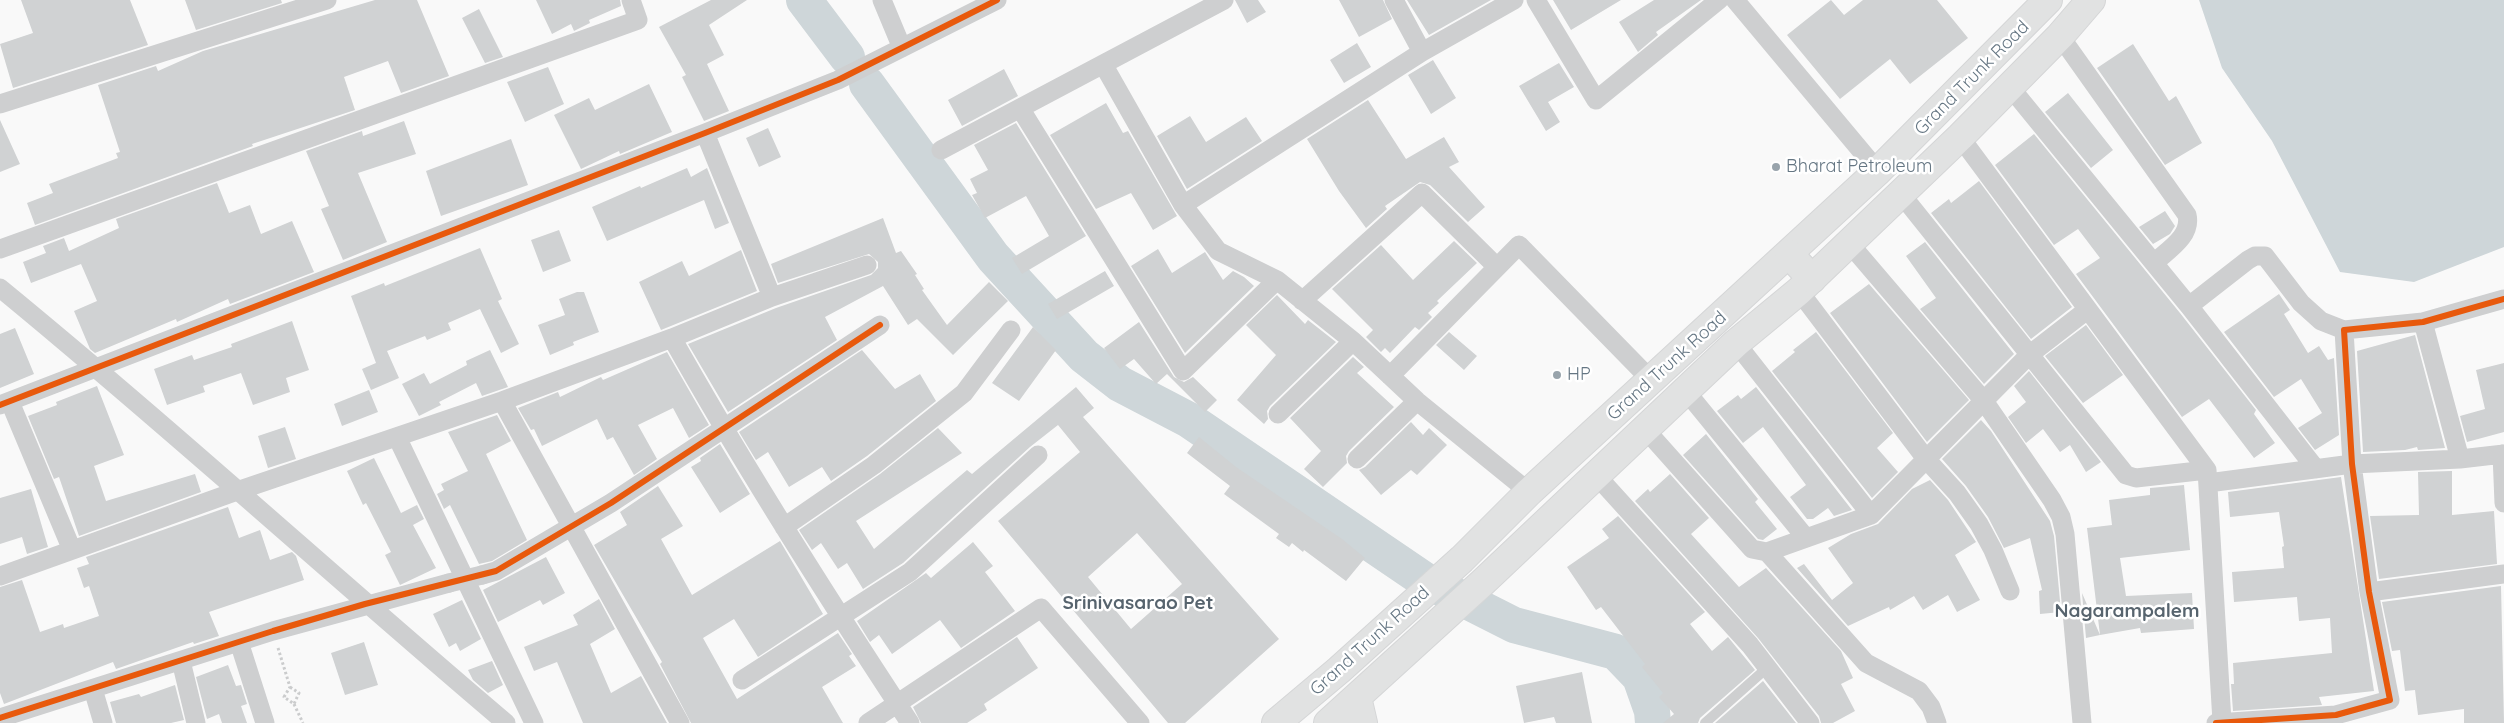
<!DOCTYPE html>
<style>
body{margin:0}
canvas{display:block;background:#f9f9f9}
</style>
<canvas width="2504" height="723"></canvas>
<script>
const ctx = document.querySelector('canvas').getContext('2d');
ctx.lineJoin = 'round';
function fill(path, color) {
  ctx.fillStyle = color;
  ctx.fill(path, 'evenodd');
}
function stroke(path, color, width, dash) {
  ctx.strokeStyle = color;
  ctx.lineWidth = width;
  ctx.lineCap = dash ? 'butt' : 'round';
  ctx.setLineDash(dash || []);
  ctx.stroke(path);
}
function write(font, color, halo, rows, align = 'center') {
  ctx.font = font + ' Quicksand,sans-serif';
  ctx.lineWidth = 5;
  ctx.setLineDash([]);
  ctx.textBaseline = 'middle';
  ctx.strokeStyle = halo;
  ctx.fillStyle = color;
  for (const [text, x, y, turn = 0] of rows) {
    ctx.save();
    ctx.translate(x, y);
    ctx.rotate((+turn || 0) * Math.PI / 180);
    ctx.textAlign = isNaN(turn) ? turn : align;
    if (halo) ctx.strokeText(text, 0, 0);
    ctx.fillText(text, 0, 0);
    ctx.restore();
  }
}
fill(new Path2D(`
 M2199,0H2504V247L2414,282L2340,272L2272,141L2222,68Z`), '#ced6d9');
stroke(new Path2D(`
 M804,0L847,57
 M867,84L993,257L1084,356L1120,384L1189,420L1423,579L1514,625L1616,652L1640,677L1652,711L1653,723`), '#ced6d9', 36);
fill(new Path2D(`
 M21,0H130L148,45L13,88L0,44L33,33Z
 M185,0H281L282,3L196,30Z
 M375,0H417L449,76L401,93L388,61L344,77L355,110L252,144L253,146L35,225L27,203L53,193L49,184L118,158L116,153L120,152L98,85L156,66L158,71L203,51Z
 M536,0H620L621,6L589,20L590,23L574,31L571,24L552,34Z
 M711,0H747L709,25L724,55L707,64L729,111L704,121L682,77L686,75L659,27Z
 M1235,0H1258L1266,12L1247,23Z
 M1339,0H1383L1392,19L1359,37Z
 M1407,0H1491L1429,35Z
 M1553,0H1621L1571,30Z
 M1654,0H1701L1656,32L1658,35L1638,52L1619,22Z
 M1831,0L1844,15L1863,0H1937L1968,38L1910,84L1890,59L1840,99L1787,35Z
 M479,9L503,57L485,63L462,18Z
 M1357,43L1371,67L1344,83L1330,60Z
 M2133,44L2169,101L2176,96L2202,143L2165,165L2097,68Z
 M1433,60L1456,98L1431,114L1408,75Z
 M1559,63L1574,87L1548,102L1560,122L1546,131L1519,86Z
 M548,67L564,104L525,122L507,82Z
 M1004,69L1018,96L962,126L948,100Z
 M649,84L672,132L620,154L619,151L581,169L554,115L589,98L595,110Z
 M2068,93L2113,150L2091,168L2045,112Z
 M1368,100L1406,159L1444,137L1459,162L1449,167L1485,207L1468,222L1430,185L1420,182L1385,206L1387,209L1366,228L1339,191L1307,139Z
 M1106,103L1123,133L1128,131L1177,216L1153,230L1131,193L1096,209L1050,135Z
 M1190,116L1206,142L1246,117L1262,141L1187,189L1157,136Z
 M0,120L20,164L0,172Z
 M404,121L416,154L358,173L387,242L343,260L321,209L329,206L306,151L362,131L363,136Z
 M1016,123L1086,236L1022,274L1012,258L1049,236L1026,196L985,218L972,195L977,193L970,179L988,170L974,145Z
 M768,128L781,157L759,167L746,138Z
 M2034,134L2180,313L2256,410L2254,414L2275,443L2254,458L2209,399L2182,417L2076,274L2100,258L2078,229L2054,245L1995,165Z
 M511,139L528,185L441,216L426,171Z
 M687,168L691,177L707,168L729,223L715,229L704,200L607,241L592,207L640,186L641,188Z
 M1979,181L2072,307L2031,339L1931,213L1949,199L1951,203Z
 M217,183L229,213L250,205L261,234L292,221L314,272L230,304L228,299L177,322L176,319L95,353L90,349L74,311L97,301L81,264L31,283L23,262L46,253L43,246L64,238L69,251L119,228L116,219Z
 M2165,211L2175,226L2170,234L2153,244L2139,227Z
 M883,218L896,253L901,251L917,274L915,275L924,289L922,290L947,325L989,282L1008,301L953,355L917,319L908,325L883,286L825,317L837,340L728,412L688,344L776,308L871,275L878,268V262L869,254L778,283L771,264Z
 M559,230L571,261L543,272L531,240Z
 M1454,241L1477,263L1437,301L1439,303L1428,313L1432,317L1419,330L1415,327L1390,353L1385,348L1381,352L1366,337L1373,330L1332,289L1381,245L1413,280Z
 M1925,242L2014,354L1984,384L1920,309L1936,298L1906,256Z
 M480,248L502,299L498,301L519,344L501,353L480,309L448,323L451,330L427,340L425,336L387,351L399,378L371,390L362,369L376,363L351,296L384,283L385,286Z
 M1158,249L1172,273L1205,252L1223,280L1233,271L1244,277L1254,286L1185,353L1131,266Z
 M741,250L757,291L661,330L639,282L682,261L689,276Z
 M1105,271L1114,286L1057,319L1048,304Z
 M1869,284L1969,400L1927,442L1830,313Z
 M577,292H584L599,332L573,342L574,345L550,355L538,325L565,315L559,299Z
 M2279,294L2290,310L2284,314L2308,353L2319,346L2328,360L2334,358L2339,435L2315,450L2298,428L2322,413L2301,379L2274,397L2224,332Z
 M1277,295L1305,324L1308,320L1336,342L1270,406L1267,411L1268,419L1264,424L1237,400L1276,355L1246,325Z
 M292,321L309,370L286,378L290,392L253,405L241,373L203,386L205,392L167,405L154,369L192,355L194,360L232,347L231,344Z
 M1139,322L1174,377L1184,382L1193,377L1217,400L1205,412L1167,374L1156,384L1134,359L1120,369L1104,348Z
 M2086,325L2123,375L2083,403L2045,356Z
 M1033,327L1056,350L1019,401L992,383Z
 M15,328L34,374L0,388V334Z
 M1449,332L1477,356L1464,370L1436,345Z
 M1816,332L1893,433L1877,448L1898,472L1872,498L1772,371L1795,352L1793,350Z
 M2415,335L2445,448L2418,450L2417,447L2405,450L2363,452L2357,351Z
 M490,350L508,387L482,396L476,383L439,402L441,405L419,416L402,384L424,373L430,384L467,365L466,361Z
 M862,350L895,389L920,374L936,401L867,456L831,481L822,467L789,487L768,452L756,460L739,432Z
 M667,352L709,425L689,438L673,408L638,425L657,459L634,475L613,437L607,440L597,419L542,446L534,429L531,430L518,408L558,392L560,397L601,377L603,380Z
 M1353,357L1364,367L1357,373L1394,407L1349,451L1346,456L1347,463L1323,487L1304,469L1321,451L1290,418Z
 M2504,363V432L2467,442L2460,416L2485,409L2476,370Z
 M2029,371L2101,462L2086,472L2070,445L2060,452L2043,429L2026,443L2008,417L2026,402L2014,386Z
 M97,386L124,455L94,466L106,501L195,474L201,492L79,536L59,477L54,479L28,416L57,405L56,402Z
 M1076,387L1094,408L1083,417L1279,639L1185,723H1168L998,521L1080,452L1058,425L1030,447L903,563L863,589L847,563L838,569L821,543L812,550L799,530L880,474L938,428L962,453L856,521L874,549L967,470L972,474ZM1137,533L1182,584L1131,629L1088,577Z
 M1756,387L1852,510L1834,516L1828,508L1813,519H1807L1790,497L1806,485L1763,427L1743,443L1717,411L1738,395L1741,399Z
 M369,390L378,412L342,426L334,404Z
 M497,415L511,441L486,454L527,540L492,561L479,564L450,505L444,509L437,494L444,490L441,484L468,471L448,432Z
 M1981,420L1991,431L2050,521L2054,536L2061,612L2040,614L2039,591L2042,590L2030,538L2004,548L1988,517L1966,486L1942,459Z
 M1411,422L1423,435L1429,428L1447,445L1417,475L1411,470L1381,495L1359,470L1365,467Z
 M285,427L296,459L268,468L258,436Z
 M1706,434L1758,499L1755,502L1777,529L1763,540L1758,539L1683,455Z
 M1199,437L1236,467L1342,539L1365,558L1346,581L1304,550L1303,552L1292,543L1289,547L1276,538L1279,534L1224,494L1230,486L1187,453Z
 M720,444L750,494L720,513L691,467L701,461L700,458Z
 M374,458L401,513L417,505L424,519L413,525L436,568L400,585L385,555L391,552L366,503L363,505L347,471Z
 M2452,471V515L2494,511L2497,564L2379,579L2370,516L2419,515L2418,472Z
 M1670,474L1709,518L1691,534L1739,587L1766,568L1841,651L1853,678L1841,684L1855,711L1833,723H1821L1819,716L1758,638L1635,501L1648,489L1650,492Z
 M2341,477L2374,691L2319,697L2322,705L2233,711L2231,684H2234L2233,663L2332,653L2330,618L2299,621L2297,597L2234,602L2232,572L2284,568L2282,547L2284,546L2279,512L2230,517L2228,492Z
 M1930,480L1948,500L1976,542L1955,555L1980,600L1957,612L1948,595L1923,610L1914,596L1890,610L1889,607L1848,626L1797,568L1804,564L1832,600L1853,583L1828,548L1851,534L1878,524L1912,489Z
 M2184,485L2190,550L2120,558L2126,596L2192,593L2194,629L2141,633L2140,628L2100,635L2087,528L2112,525L2109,500L2150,495V488Z
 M658,486L683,526L661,539L692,595L780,541L823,614L758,657L734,619L703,638L737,699L838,633L852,654L849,656L856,666L822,687L843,723H691L660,664L662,662L594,545L627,525L620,512Z
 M31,489L48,547L27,554L22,537L0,544V498Z
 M228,507L239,538L260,530L270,560L292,552L296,556L304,580L209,612L219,636L194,644L193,642L116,669L113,662L4,704L0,693V587L22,580L40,632L63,624L64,628L99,616L89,586L84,588L77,568L89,564L86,557Z
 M1618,516L1705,612L1690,624L1712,651L1728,637L1755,670L1700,718L1698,723H1663L1674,714L1659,697L1663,693L1642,667L1645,664L1601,607L1596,610L1567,567L1609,538L1602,529Z
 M973,542L993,566L985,572L1015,611L961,648L940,620L892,654L879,635L870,642L857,621L926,573L931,578Z
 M546,557L565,593L543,605L540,600L498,622L483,590Z
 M2501,586L2504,723H2464V709L2418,715L2415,690L2405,691L2400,650L2392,651L2382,602Z
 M2082,593L2100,635L2086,638Z
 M599,599L615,629L590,644L611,693L641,676L667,723H583L557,662L534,671L524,647L578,625L573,615Z
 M462,600L481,639L460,651L456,643L449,647L433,614Z
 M1017,637L1038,668L984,704L987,710L967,723H921L913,707Z
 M364,642L378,685L345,695L331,653Z
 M492,661L503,685L488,693L473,680L468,670Z
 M228,665L236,686L241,685L247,704L241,706L247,723H222L219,714L207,719L196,677Z
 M1582,672L1592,723H1556L1554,717L1524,723L1516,686Z
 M1763,681L1796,723H1715Z
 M175,685L184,720L171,723H116L110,702L139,694L141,697Z`), '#d0d2d3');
const secondary = new Path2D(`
 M1357,697L1363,723
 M1276,723L1339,670L1462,559L1529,492L1878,171L2048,0
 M1328,723L1482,583L1736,343L1799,291L1960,137L2060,36L2091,0`);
const primary = new Path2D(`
 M1789,254L1812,279`);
stroke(secondary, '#d5d6d7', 30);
stroke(primary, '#d5d6d7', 30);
stroke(new Path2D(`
 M278,648L290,687L284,697L294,704L299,693L290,687
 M294,704L303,723`), '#cbcccd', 3, [2.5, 2.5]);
stroke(new Path2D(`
 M1705,723L1768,667`), '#cecfd0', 10);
stroke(new Path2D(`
 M882,0L902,48
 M1394,0L1422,52
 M1536,0L1596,100L1719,0
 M1735,0L1878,171
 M2060,36L2187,215C2192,236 2168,250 2154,263
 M1103,64L1183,205L1218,251L1277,280L1353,341L1417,401L1529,492
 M2010,87L2189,306L2316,469
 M0,104L327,0
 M1020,108L1183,371L1277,280
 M705,133L772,297
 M1960,137L2207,470L2222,722
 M941,150L1224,0
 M1901,194L2126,475L2136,478L2207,470
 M1183,205L1422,52L1514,0
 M1849,243L1984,401L2052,500L2061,517L2065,534L2082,723
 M0,249L638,20L631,0
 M0,288C172,429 336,579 506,723
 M1799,291L1926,459L1957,493L1979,524L1993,550L2010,591
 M1302,301L1422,193L1497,267
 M2189,306L2248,260L2255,256H2265L2301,303L2321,321L2344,330
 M2423,322L2460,459
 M672,338C746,470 827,597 910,723
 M1736,343L1871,515
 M1390,376L1519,245L1651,380
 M1685,390L1806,538
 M502,401L680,723
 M10,402L72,550
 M0,405L705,133L838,80L997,0
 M1278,414L1353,341
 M1645,429L1752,549L1767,552
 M397,437L534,723
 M2502,454L2504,503
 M1357,459L1417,401
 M1596,475L1750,645L1810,723
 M2208,483L2352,464L2460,459L2504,454
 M784,527L874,465L964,393L1011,330
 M482,575L496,571L611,503L880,325
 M0,576L237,491L502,401L672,338L772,297L867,265
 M2369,592L2504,574
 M239,642L265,723
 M181,661L196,723
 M742,680L910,572L1038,455
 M93,689L103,723
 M0,718L273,631L449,583
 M868,723L1041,608L1140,723
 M1937,723L1931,707L1919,691L1866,663L1767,552L1871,515L2029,355L2087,310
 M2216,723L2336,715L2390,700L2369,592L2352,464L2344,330L2423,322L2504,299`), '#cecfd0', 19);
stroke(secondary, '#e1e2e2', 28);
stroke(primary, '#e1e2e2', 28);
stroke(new Path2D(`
 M449,583L482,575`), '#cecfd0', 19);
stroke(new Path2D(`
 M0,405L705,133L838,80L997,0
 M0,718L273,631L365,604L496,571L611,503L880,325
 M2216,723L2336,715L2390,700L2369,592L2352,464L2344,330L2423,322L2504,299`), '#e8590c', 6);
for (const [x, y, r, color] of [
 [1776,167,5,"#99a4ac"],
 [1557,375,5,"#99a4ac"]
]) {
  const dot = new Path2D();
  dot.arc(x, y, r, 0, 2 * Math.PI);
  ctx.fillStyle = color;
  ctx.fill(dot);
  stroke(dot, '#fff', 2);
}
write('18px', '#657683', '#fff', [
 ["Grand Trunk Road",1972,78,-45],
 ["Grand Trunk Road",1667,366,-42],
 ["Grand Trunk Road",1370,641,-42]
]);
write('18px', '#657683', '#fff', [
 ["Bharat Petroleum",1786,167],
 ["HP",1567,375]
], 'left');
write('bold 19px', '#57646e', '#fff', [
 ["Srinivasarao Pet",1138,603],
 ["Nagarampalem",2127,611]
]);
</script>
